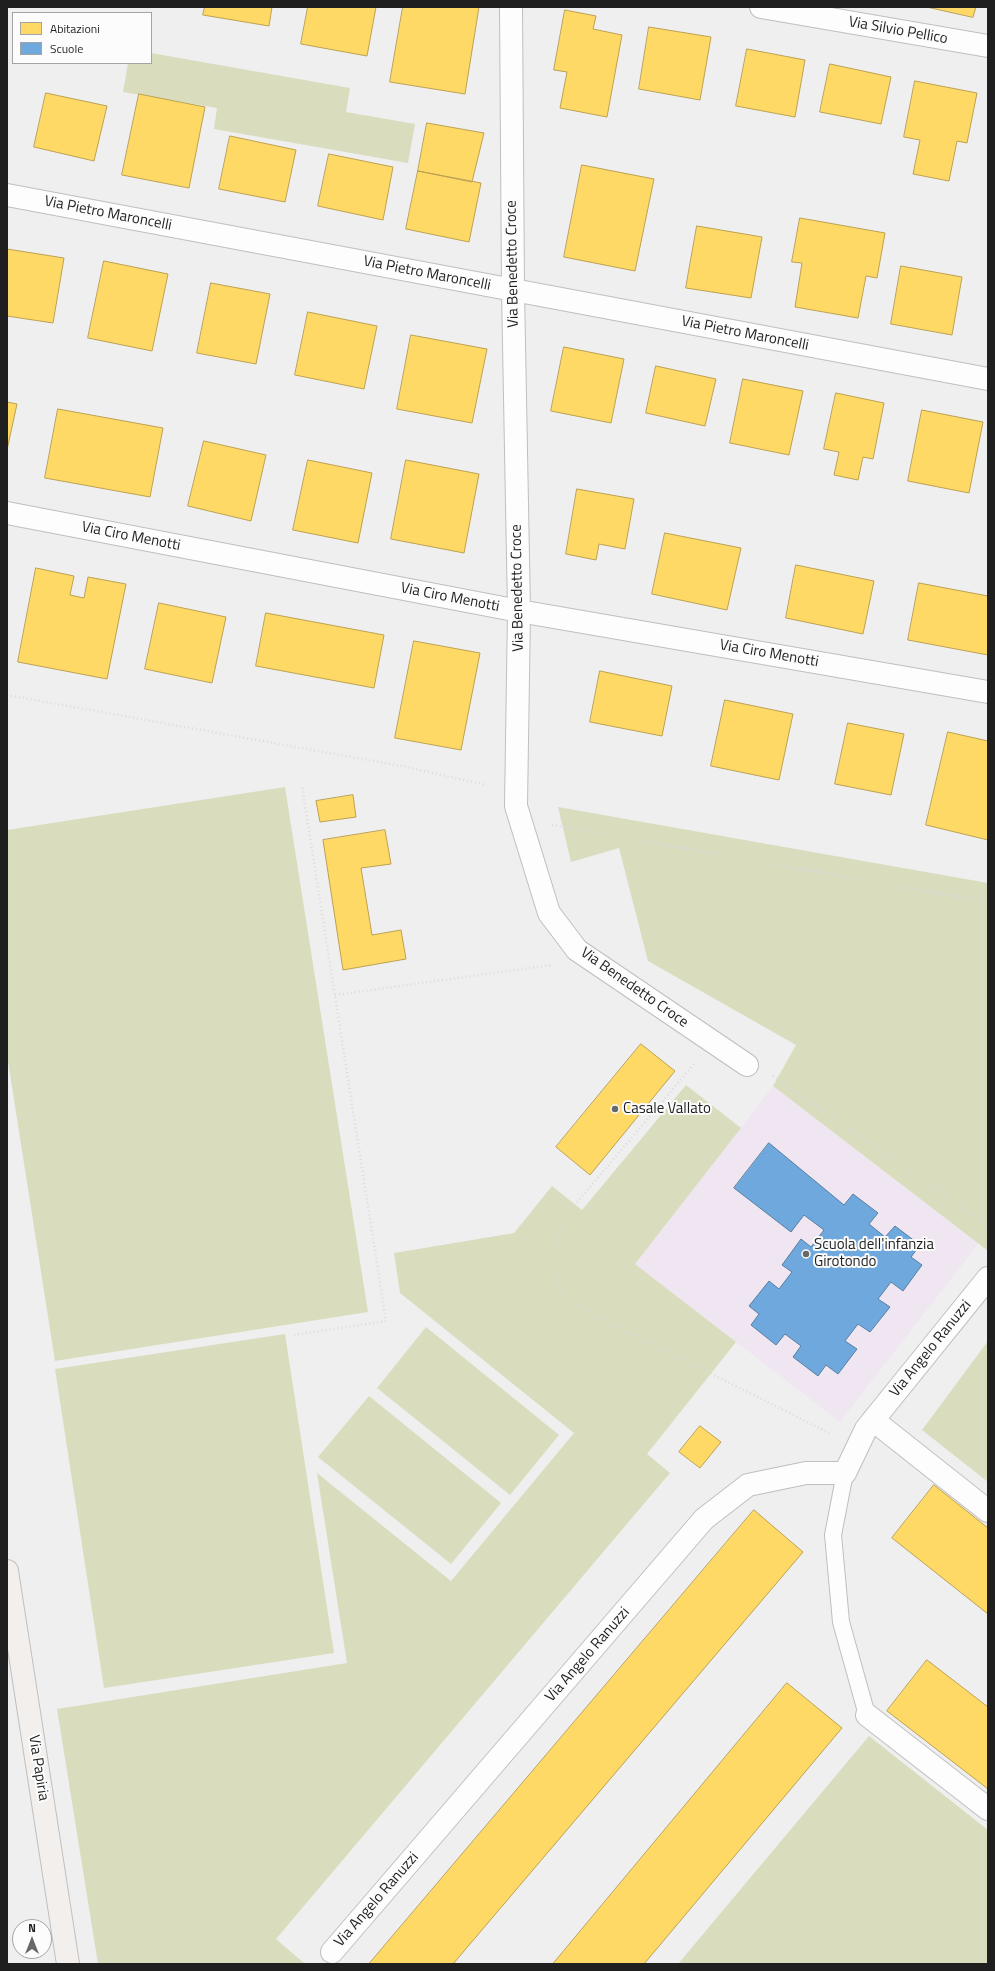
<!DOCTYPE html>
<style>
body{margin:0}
#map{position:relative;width:995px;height:1971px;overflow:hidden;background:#efeff0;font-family:"Titillium Web",sans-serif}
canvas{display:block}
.frame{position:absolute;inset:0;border:8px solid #1f1f1f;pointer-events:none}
.legend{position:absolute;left:12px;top:12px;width:140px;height:52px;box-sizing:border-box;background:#fcfcfd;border:1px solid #a4a4a4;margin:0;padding:5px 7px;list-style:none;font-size:12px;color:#1f1f1f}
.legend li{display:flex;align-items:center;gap:8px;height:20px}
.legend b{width:20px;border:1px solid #a4a4a4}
.north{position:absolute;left:12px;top:1919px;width:40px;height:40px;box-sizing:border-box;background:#fcfcfd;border:1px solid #a4a4a4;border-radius:50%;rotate:0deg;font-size:11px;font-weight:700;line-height:16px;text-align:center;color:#1f1f1f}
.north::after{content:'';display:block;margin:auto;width:14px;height:18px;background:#686868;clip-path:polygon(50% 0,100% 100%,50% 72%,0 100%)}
</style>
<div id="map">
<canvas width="995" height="1971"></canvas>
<div class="frame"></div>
<ul class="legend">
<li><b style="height:11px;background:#ffd966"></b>Abitazioni</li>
<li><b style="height:11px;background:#6fa8dc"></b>Scuole</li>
</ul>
<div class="north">N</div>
</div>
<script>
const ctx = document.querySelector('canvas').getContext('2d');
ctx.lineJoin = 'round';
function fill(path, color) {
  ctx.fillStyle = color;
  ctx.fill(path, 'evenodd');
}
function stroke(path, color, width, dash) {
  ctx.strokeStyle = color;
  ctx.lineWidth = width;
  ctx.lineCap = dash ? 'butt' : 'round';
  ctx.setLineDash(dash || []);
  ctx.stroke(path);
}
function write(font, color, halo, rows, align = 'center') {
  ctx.font = font + ' "Titillium Web",sans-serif';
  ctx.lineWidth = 4;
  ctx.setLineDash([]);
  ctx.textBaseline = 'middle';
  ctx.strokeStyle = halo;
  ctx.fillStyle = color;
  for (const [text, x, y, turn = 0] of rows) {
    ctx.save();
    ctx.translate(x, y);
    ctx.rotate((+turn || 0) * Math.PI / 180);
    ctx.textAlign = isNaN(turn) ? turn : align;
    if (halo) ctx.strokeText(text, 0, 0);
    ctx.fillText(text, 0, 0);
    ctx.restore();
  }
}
fill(new Path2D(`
 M773,1086L978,1244L840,1422L635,1264Z`), '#efe6f1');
fill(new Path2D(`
 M151,53L350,88L346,112L415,124L408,163L214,129L217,108L123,92L128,63H151Z
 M285,787L368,1312L55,1361L7,1055V830Z
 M558,807L988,883V1251L773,1086L796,1045L648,961L619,848L571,862Z
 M686,1085L741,1128L635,1264L736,1342L647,1454L670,1473L276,1939L305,1964H98L57,1709L347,1663L317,1473L451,1581L574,1433L400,1293L394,1253L514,1233L552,1186L582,1210Z
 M426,1327L559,1435L510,1495L377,1388Z
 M285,1334L334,1653L104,1688L55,1369Z
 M988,1341V1482L922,1430Z
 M369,1396L501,1503L451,1564L318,1457Z
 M869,1736L988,1830V1964H678Z`), '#d9ddbe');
const homes = new Path2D(`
 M205,7H272L269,26L203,15Z
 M308,7H376L367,56L301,44Z
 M403,7H479L465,94L390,82Z
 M927,7H976L973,17Z
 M565,10L596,16L593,29L622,35L607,117L560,108L567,72L554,70Z
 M649,27L711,37L700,100L639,89Z
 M747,49L805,60L795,117L736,106Z
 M830,64L891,77L881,124L820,112Z
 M915,81L977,93L967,143L957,141L949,181L913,174L920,140L904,137Z
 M46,93L107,106L94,161L34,147Z
 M139,94L205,107L189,188L122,175Z
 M427,123L484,133L472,182L418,171Z
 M230,136L296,150L285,202L219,189Z
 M329,154L393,167L383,220L318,206Z
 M582,165L654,179L635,271L564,257Z
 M418,171L481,183L469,242L406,229Z
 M800,218L885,233L877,278L866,276L858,318L795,307L802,263L792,262Z
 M697,226L762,237L751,298L686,288Z
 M7,249L64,258L53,323L7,316Z
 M104,261L168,274L152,351L88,338Z
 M901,266L962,277L952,335L891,324Z
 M211,283L270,294L256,364L197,353Z
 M308,312L377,326L364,389L295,375Z
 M411,335L487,349L472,423L397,409Z
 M564,347L624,359L611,423L551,411Z
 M656,366L716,379L705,426L646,413Z
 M743,379L803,391L789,455L730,443Z
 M836,393L884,403L873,459L863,457L858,480L834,475L839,452L824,449Z
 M7,402L17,404L7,450Z
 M58,409L163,428L150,497L45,478Z
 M922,410L983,422L969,493L908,481Z
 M204,441L266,455L251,521L188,506Z
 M308,460L372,473L358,543L293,530Z
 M406,460L479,474L464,553L391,539Z
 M577,489L634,499L625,549L599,544L596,560L566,554Z
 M665,533L741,548L727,610L652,594Z
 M796,565L874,581L863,634L786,618Z
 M36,568L74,576L70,595L84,598L88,577L126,584L107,679L18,662Z
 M919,583L988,596V655L908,640Z
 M159,603L226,617L212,683L145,669Z
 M266,613L384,635L374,688L256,666Z
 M414,641L480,653L461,750L395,738Z
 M600,671L672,686L662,736L590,722Z
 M725,700L793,714L779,780L711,766Z
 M848,723L904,734L891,795L835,784Z
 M948,732L988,741V840L926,825Z
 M353,795L356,817L320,822L316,801Z
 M385,830L391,864L361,868L372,935L401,930L406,959L343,970L323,840Z
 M641,1044L675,1071L590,1175L556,1147Z
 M700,1426L721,1442L700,1468L679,1452Z
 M934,1485L988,1528V1614L892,1538Z
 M754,1510L803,1552L453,1964H369Z
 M927,1660L988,1707V1789L887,1711Z
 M787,1683L842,1728L644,1964H553Z`);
fill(homes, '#ffd966');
stroke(homes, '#bca151', 1);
const schools = new Path2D(`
 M769,1143L844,1205L853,1194L878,1213L869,1224L885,1237L895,1226L920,1245L911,1257L922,1265L903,1291L891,1282L878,1299L890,1307L870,1332L858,1324L845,1341L857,1349L838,1374L826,1365L818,1376L793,1357L801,1346L785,1334L776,1345L751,1325L759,1314L749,1306L769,1281L779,1289L792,1272L782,1265L801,1239L811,1247L824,1230L804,1215L791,1232L734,1188Z`);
fill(schools, '#6fa8dc');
stroke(schools, '#577fa3', 1);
const service = new Path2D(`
 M845,1473L833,1535L841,1622L867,1715`);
const minor = new Path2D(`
 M511,7L513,290L519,611L516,806L549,913L577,950L747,1065
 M761,7L988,46
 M7,195L988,379
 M7,513L519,611L988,692
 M873,1420L988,1511
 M867,1715L988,1809
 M332,1952L704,1519L748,1485L806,1473H845L866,1429L988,1278`);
const secondary = new Path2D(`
 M7,1571L68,1964`);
stroke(service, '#bfbfc0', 18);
stroke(minor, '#bfbfc0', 24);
stroke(secondary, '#bfbfc0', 24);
stroke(new Path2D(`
 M7,695L407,767L486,785
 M552,825L988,902
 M335,995L551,965
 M694,1064L569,1212C555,1240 541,1276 571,1300C581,1309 595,1314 606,1321L831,1434
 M773,1076L988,1226
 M294,1335L386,1321L302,786`), '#dbdbdc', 2.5, [1, 3]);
stroke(service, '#fdfdfd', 16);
stroke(minor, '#fdfdfd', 22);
stroke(secondary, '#f2efed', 22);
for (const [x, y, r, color] of [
 [615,1109,4,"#686868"],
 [806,1254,4,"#686868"]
]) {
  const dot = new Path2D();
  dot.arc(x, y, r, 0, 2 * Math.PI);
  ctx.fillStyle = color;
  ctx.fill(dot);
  stroke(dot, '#fcfcfd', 1.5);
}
write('15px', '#1f1f1f', '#fcfcfd', [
 ["Via Silvio Pellico",898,31,10],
 ["Via Pietro Maroncelli",108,214,11],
 ["Via Benedetto Croce",513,264,-91],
 ["Via Pietro Maroncelli",427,274,11],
 ["Via Pietro Maroncelli",745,334,11],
 ["Via Ciro Menotti",131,537,11],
 ["Via Benedetto Croce",518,588,-91],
 ["Via Ciro Menotti",450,598,11],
 ["Via Ciro Menotti",769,654,10],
 ["Via Benedetto Croce",634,988,35],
 ["Via Angelo Ranuzzi",931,1349,-51],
 ["Via Angelo Ranuzzi",588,1655,-49],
 ["Via Papiria",38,1768,81],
 ["Via Angelo Ranuzzi",377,1900,-49]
]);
write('15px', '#1f1f1f', '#fcfcfd', [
 ["Casale Vallato",623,1109],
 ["Scuola dell'infanzia",814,1245],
 ["Girotondo",814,1262]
], 'left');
</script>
